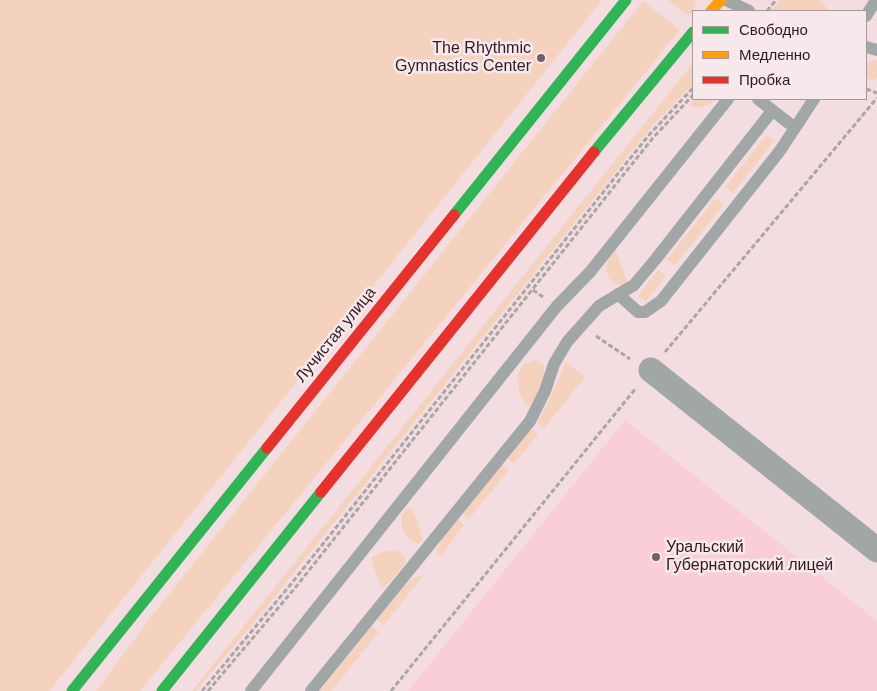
<!DOCTYPE html>
<meta charset="utf-8">
<style>
body{margin:0}
#map{position:relative;width:877px;height:691px;overflow:hidden;background:#f3dde1;font-family:Helvetica,sans-serif}
canvas{display:block}
.legend{position:absolute;left:692px;top:10px;width:175px;height:90px;box-sizing:border-box;background:#f7e9eb;border:1px solid #a89699;margin:0;padding:6px 9px;list-style:none;font-size:15px;color:#31191f}
.legend li{display:flex;align-items:center;gap:10px;height:25px}
.legend b{width:25px;border:1px solid #a89699}
</style>
<div id="map">
<canvas width="877" height="691"></canvas>
<ul class="legend">
<li><b style="height:6px;background:#30b455"></b>Свободно</li>
<li><b style="height:6px;background:#ff9f0a"></b>Медленно</li>
<li><b style="height:6px;background:#e5322d"></b>Пробка</li>
</ul>
</div>
<script>
const ctx = document.querySelector('canvas').getContext('2d');
ctx.lineJoin = 'round';
function fill(path, color) {
  ctx.fillStyle = color;
  ctx.fill(path, 'evenodd');
}
function stroke(path, color, width, dash) {
  ctx.strokeStyle = color;
  ctx.lineWidth = width;
  ctx.lineCap = dash ? 'butt' : 'round';
  ctx.setLineDash(dash || []);
  ctx.stroke(path);
}
function write(font, color, halo, rows, align = 'center') {
  ctx.font = font + ' Helvetica,sans-serif';
  ctx.lineWidth = 5;
  ctx.setLineDash([]);
  ctx.textBaseline = 'middle';
  ctx.strokeStyle = halo;
  ctx.fillStyle = color;
  for (const [text, x, y, turn = 0] of rows) {
    ctx.save();
    ctx.translate(x, y);
    ctx.rotate((+turn || 0) * Math.PI / 180);
    ctx.textAlign = isNaN(turn) ? turn : align;
    if (halo) ctx.strokeText(text, 0, 0);
    ctx.fillText(text, 0, 0);
    ctx.restore();
  }
}
fill(new Path2D(`
 M625,420L877,621V691H408Z`), '#faced7');
fill(new Path2D(`
 M0,0H602L49,691H0Z
 M668,0H696L694,8L689,16Z
 M780,0H819L826,7L828,11H771Z
 M643,1L680,30L140,691H96L151,617Z
 M877,60V78L874,80L866,78V63Z
 M693,63V84L653,125L252,625L196,691H192Z
 M695,99H715C708,107 699,109 689,106Z
 M767,135L774,141L733,193L725,187Z
 M716,198L724,204L675,265L667,259Z
 M615,249L628,284C617,288 606,280 606,267C607,260 611,254 615,249Z
 M658,270L666,276L646,301L638,296Z
 M537,360L544,365C545,380 539,398 527,407C516,390 510,363 537,360Z
 M566,362L585,377L544,428L537,422L546,407Z
 M531,428L538,434L514,464L507,458Z
 M502,464L509,470L469,519L462,513Z
 M410,507C417,517 420,528 422,540L418,545C405,537 398,529 403,513Z
 M457,519L464,525L441,556L437,552L442,538Z
 M396,550L405,556V564L402,568L384,588L381,587L372,563V558L382,552Z
 M419,576L422,577L384,625L377,620L409,580Z
 M372,626L379,632L331,691H320Z`), '#f4d2bd');
stroke(new Path2D(`
 M767,11L776,0
 M866,89L877,93
 M533,290L543,297
 M596,336L630,359
 M665,352L877,98
 M202,691L291,584L648,136L693,88
 M208,691L295,588L652,139L693,95
 M391,691L636,388`), '#aaa6a6', 3, [5, 2.5]);
stroke(new Path2D(`
 M726,0L749,11
 M866,16L876,0
 M866,47L877,50
 M758,99L795,128L814,99
 M618,294L638,312H645L661,301L779,152L795,128
 M251,691L518,355L557,306L590,272L728,99
 M311,691L530,421L545,391L554,364L567,342L599,306L634,285L655,260L772,111`), '#a1a7a6', 12);
stroke(new Path2D(`
 M651,370L877,550`), '#a1a7a6', 25);
stroke(new Path2D(`
 M594,152L693,32
 M454,215L626,0
 M72,691L267,448
 M162,691L321,492`), '#30b455', 11);
stroke(new Path2D(`
 M711,11L721,0`), '#ff9f0a', 11);
stroke(new Path2D(`
 M267,448L454,215
 M321,492L594,152`), '#e5322d', 11);
for (const [x, y, r, color] of [
 [541,58,5,"#755e63"],
 [656,557,5,"#755e63"]
]) {
  const dot = new Path2D();
  dot.arc(x, y, r, 0, 2 * Math.PI);
  ctx.fillStyle = color;
  ctx.fill(dot);
  stroke(dot, '#f7e9eb', 2);
}
write('16px', '#31191f', '#f7e9eb', [
 ["The Rhythmic",531,49],
 ["Gymnastics Center",531,67],
 ["Уральский",666,548,"left"],
 ["Губернаторский лицей",666,566,"left"]
], 'right');
write('16px', '#31191f', '#f7e9eb', [
 ["Лучистая улица",336,335,-51]
]);
</script>
